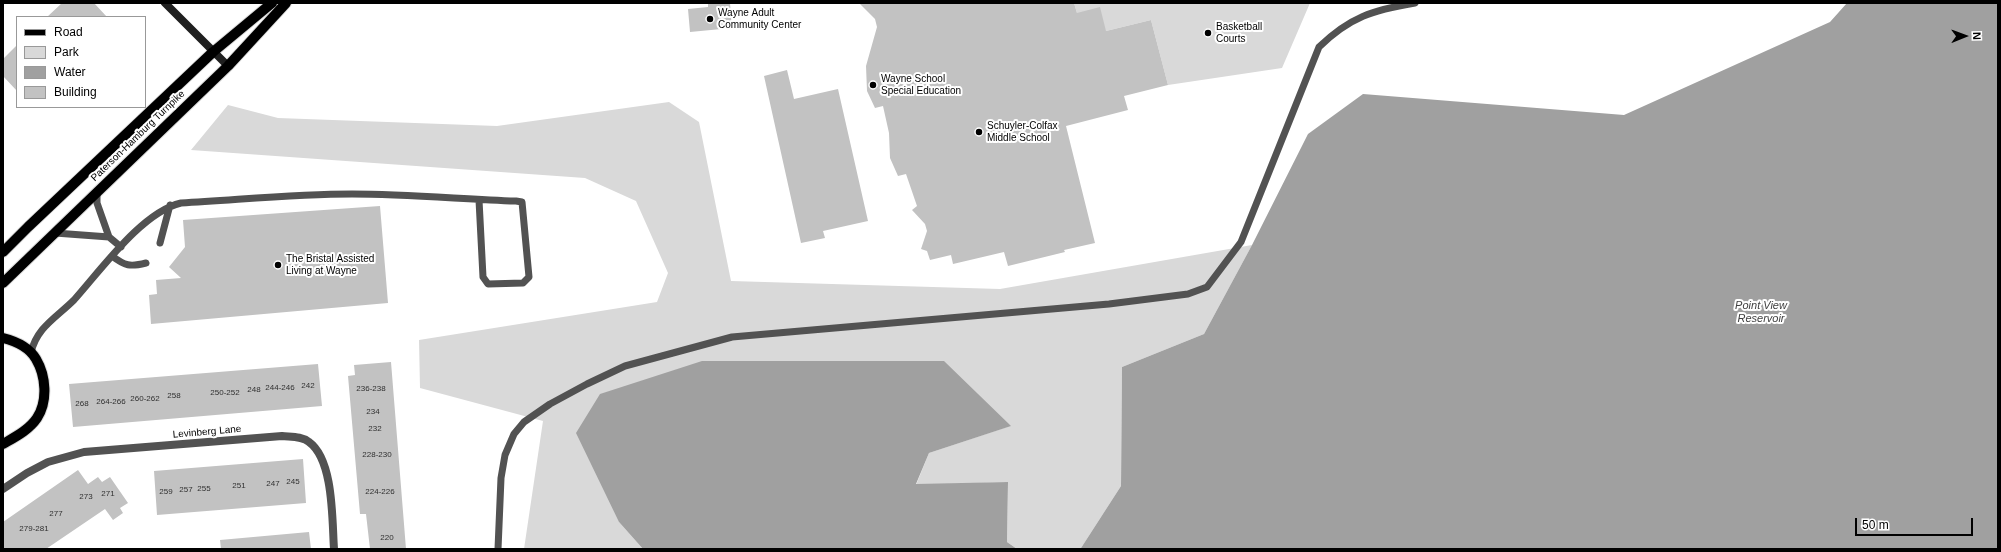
<!DOCTYPE html>
<style>
body{margin:0}
#map{position:relative;width:2001px;height:552px;overflow:hidden;background:#fff;font-family:Arial,sans-serif}
canvas{display:block}
.frame{position:absolute;inset:0;border:4px solid #000;pointer-events:none}
.legend{position:absolute;left:16px;top:16px;width:130px;height:92px;box-sizing:border-box;background:#fff;border:1px solid #999;margin:0;padding:5px 7px;list-style:none;font-size:12px;color:#000}
.legend li{display:flex;align-items:center;gap:8px;height:20px}
.legend b{width:20px;border:1px solid #999}
.north{position:absolute;left:1945px;top:16px;width:40px;height:40px;-webkit-text-stroke:3px #fff;paint-order:stroke;rotate:89deg;font-size:11px;font-weight:700;line-height:16px;text-align:center;color:#000}
.north::after{content:'';display:block;margin:auto;width:14px;height:18px;background:#000;clip-path:polygon(50% 0,100% 100%,50% 72%,0 100%)}
.scale{position:absolute;left:1855px;top:518px;width:118px;height:18px;box-sizing:border-box;border:2px solid #000;border-top:0;padding-left:5px;font-size:12px;line-height:14px;white-space:nowrap;color:#000;-webkit-text-stroke:3px #fff;paint-order:stroke}
</style>
<div id="map">
<canvas width="2001" height="552"></canvas>
<div class="frame"></div>
<ul class="legend">
<li><b style="height:5px;background:#000"></b>Road</li>
<li><b style="height:11px;background:#d9d9d9"></b>Park</li>
<li><b style="height:11px;background:#a0a0a0"></b>Water</li>
<li><b style="height:11px;background:#c2c2c2"></b>Building</li>
</ul>
<div class="north">N</div>
<div class="scale">50 m</div>
</div>
<script>
const ctx = document.querySelector('canvas').getContext('2d');
ctx.lineJoin = 'round';
function fill(path, color) {
  ctx.fillStyle = color;
  ctx.fill(path, 'evenodd');
}
function stroke(path, color, width, dash) {
  ctx.strokeStyle = color;
  ctx.lineWidth = width;
  ctx.lineCap = dash ? 'butt' : 'round';
  ctx.setLineDash(dash || []);
  ctx.stroke(path);
}
function write(font, color, halo, rows, align = 'center') {
  ctx.font = font + ' Arial,sans-serif';
  ctx.lineWidth = 4;
  ctx.setLineDash([]);
  ctx.textBaseline = 'middle';
  ctx.strokeStyle = halo;
  ctx.fillStyle = color;
  for (const [text, x, y, turn = 0] of rows) {
    ctx.save();
    ctx.translate(x, y);
    ctx.rotate((+turn || 0) * Math.PI / 180);
    ctx.textAlign = isNaN(turn) ? turn : align;
    if (halo) ctx.strokeText(text, 0, 0);
    ctx.fillText(text, 0, 0);
    ctx.restore();
  }
}
fill(new Path2D(`
 M1074,3H1310L1282,68L1168,85L1151,20L1106,31L1077,13Z
 M669,102L699,122L731,281L1000,289L1252,245L1204,334L1122,367L1121,486L1081,548L1017,549L1007,542L1008,482L916,485L929,453L1010,426L619,522L643,549H524L543,421L420,388L419,340L657,302L668,273L636,201L585,178L191,150L228,105L278,118L497,126Z`), '#d9d9d9');
fill(new Path2D(`
 M1847,3H1998V549H1077L1081,548L1121,486L1122,367L1204,334L1252,245L1308,134L1363,94L1624,115L1830,22Z
 M702,361H944L1011,426L929,453L916,484L1008,482L1007,542L1017,549H643L619,522L576,433L600,394Z`), '#a0a0a0');
fill(new Path2D(`
 M62,3H94L107,17H47Z
 M708,3H730L732,28L690,32L688,9L708,7Z
 M859,3H1074L1077,13L1100,7L1106,31L1151,20L1168,85L1124,96L1128,110L1066,126L1095,243L1064,250L1065,252L1008,266L1004,252L953,264L951,255L930,260L927,251L921,249L927,231L925,224L912,210L917,206L906,174L898,176L890,158L889,133L883,106L875,108L867,91L866,66L877,27L875,19Z
 M17,45V91L3,76V59Z
 M787,70L794,99L838,89L868,221L823,231L825,238L801,243L764,76Z
 M380,206L388,303L151,324L149,295L157,294L156,280L181,278L169,267L185,247L183,220Z
 M391,362L406,549H370L366,514H360L348,376L355,375L354,365Z
 M318,364L322,406L73,427L69,384Z
 M303,459L306,503L157,515L154,471Z
 M78,470L88,484L98,477L102,482L110,477L128,503L120,508L123,513L113,520L105,509L46,549H3V522Z
 M309,532L311,549H221L220,540Z`), '#c2c2c2');
const primary = new Path2D(`
 M3,252L28,227L213,52L272,3
 M3,283L228,66L286,3
 M3,338C15,341 29,347 36,359C46,376 48,401 37,418C29,430 15,437 3,444`);
stroke(primary, '#dbdbdb', 12);
stroke(new Path2D(`
 M55,233L109,237L97,203V192
 M109,237L121,247
 M160,243L170,205
 M112,256C125,266 130,267 146,263
 M31,353C36,328 57,317 74,300C101,270 142,212 181,203C238,200 295,194 352,194C406,194 461,199 516,201L522,202L529,277L523,283L488,284L483,277L479,200
 M498,549L501,478L505,455L514,434L524,422L550,404L587,384L625,366L732,337L1109,304L1188,294L1207,287L1241,242L1319,47C1350,17 1373,10 1415,3`), '#525252', 7);
stroke(new Path2D(`
 M3,489L27,473L48,462L84,452L282,436C291,437 302,436 309,442C334,460 332,521 334,549`), '#525252', 8);
stroke(new Path2D(`
 M165,3L228,66`), '#1f1f1f', 8);
stroke(primary, '#000', 10);
for (const [x, y, r, color] of [
 [710,19,4,"#000"],
 [1208,33,4,"#000"],
 [873,85,4,"#000"],
 [979,132,4,"#000"],
 [278,265,4,"#000"]
]) {
  const dot = new Path2D();
  dot.arc(x, y, r, 0, 2 * Math.PI);
  ctx.fillStyle = color;
  ctx.fill(dot);
  stroke(dot, '#fff', 1.5);
}
write('8px', '#303030', null, [
 ["242",308,386],
 ["244-246",280,388],
 ["236-238",371,389],
 ["248",254,390],
 ["250-252",225,393],
 ["258",174,396],
 ["260-262",145,399],
 ["264-266",111,402],
 ["268",82,404],
 ["234",373,412],
 ["232",375,429],
 ["228-230",377,455],
 ["245",293,482],
 ["247",273,484],
 ["251",239,486],
 ["255",204,489],
 ["257",186,490],
 ["259",166,492],
 ["224-226",380,492],
 ["271",108,494],
 ["273",86,497],
 ["277",56,514],
 ["279-281",34,529],
 ["220",387,538]
]);
write('10px', '#000', '#fff', [
 ["Wayne Adult",718,13],
 ["Community Center",718,25],
 ["Basketball",1216,27],
 ["Courts",1216,39],
 ["Wayne School",881,79],
 ["Special Education",881,91],
 ["Schuyler-Colfax",987,126],
 ["Middle School",987,138],
 ["The Bristal Assisted",286,259],
 ["Living at Wayne",286,271]
], 'left');
write('10px', '#000', '#fff', [
 ["Paterson-Hamburg Turnpike",138,136,-44],
 ["Levinberg Lane",207,432,-5]
]);
write('italic 11px', '#414141', '#fff', [
 ["Point View",1761,306],
 ["Reservoir",1761,319]
]);
</script>
